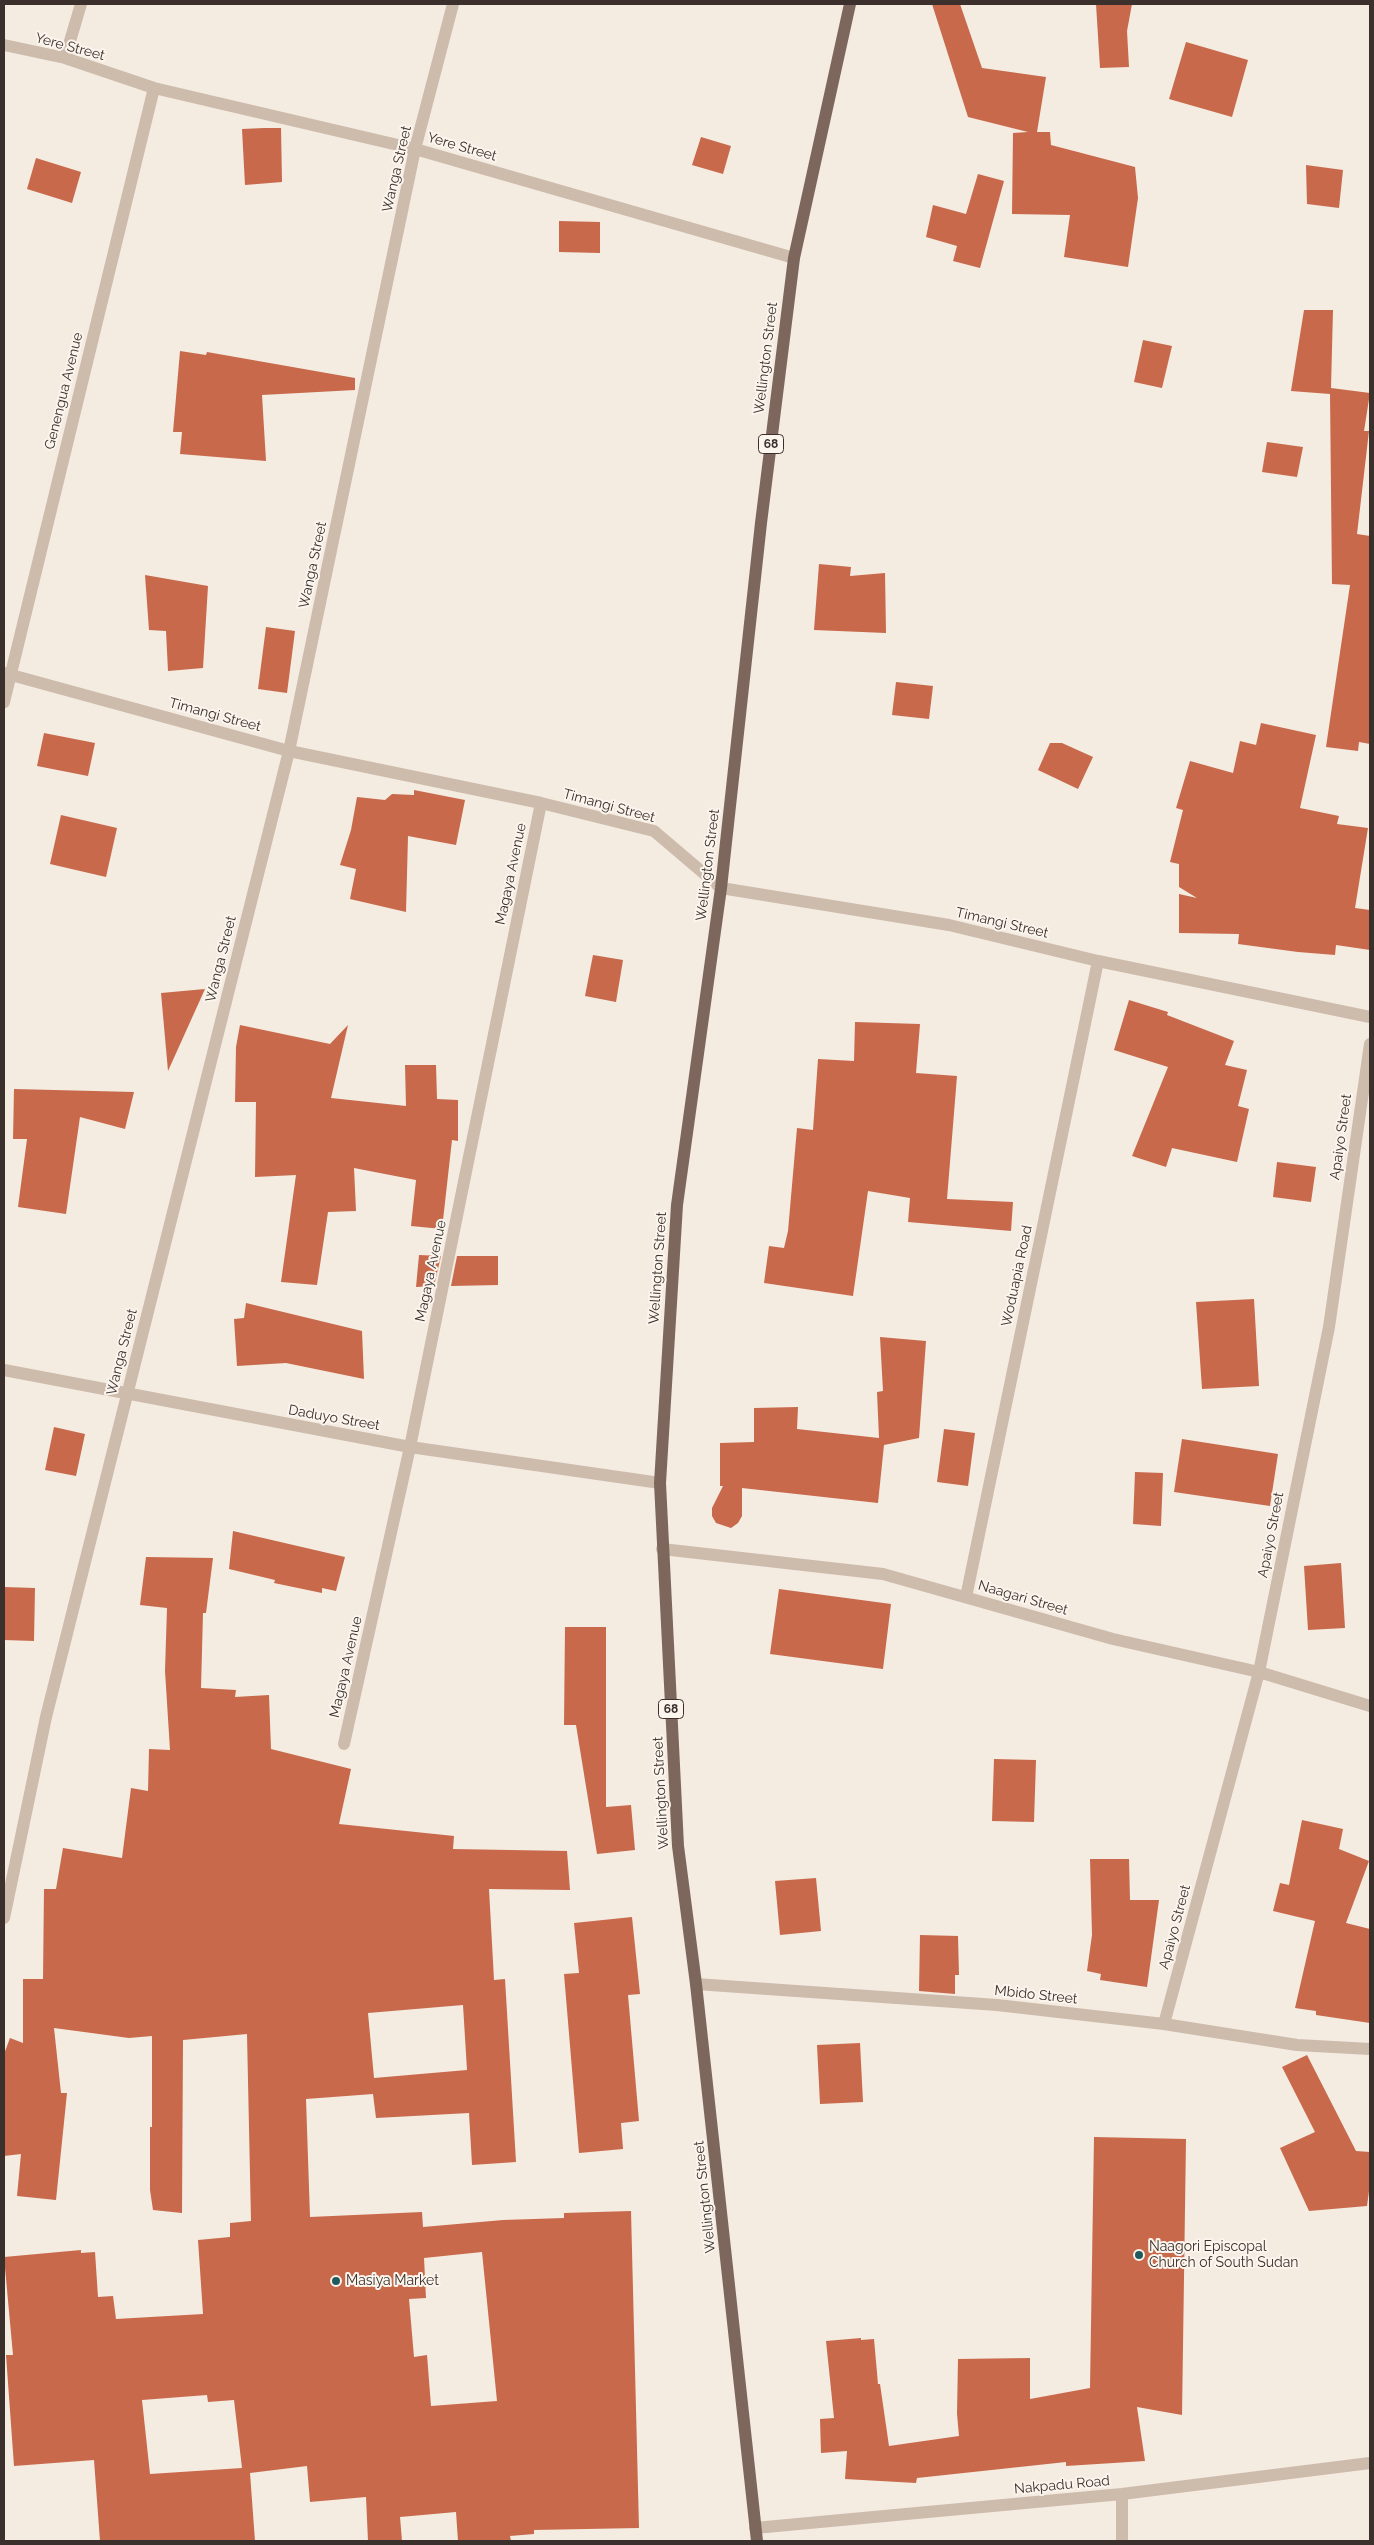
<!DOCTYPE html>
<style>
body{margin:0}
#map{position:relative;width:1374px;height:2545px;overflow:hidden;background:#f4ebe1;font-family:Raleway,sans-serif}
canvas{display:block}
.frame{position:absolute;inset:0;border:5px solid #3b302b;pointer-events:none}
</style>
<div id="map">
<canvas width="1374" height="2545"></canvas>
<div class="frame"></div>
</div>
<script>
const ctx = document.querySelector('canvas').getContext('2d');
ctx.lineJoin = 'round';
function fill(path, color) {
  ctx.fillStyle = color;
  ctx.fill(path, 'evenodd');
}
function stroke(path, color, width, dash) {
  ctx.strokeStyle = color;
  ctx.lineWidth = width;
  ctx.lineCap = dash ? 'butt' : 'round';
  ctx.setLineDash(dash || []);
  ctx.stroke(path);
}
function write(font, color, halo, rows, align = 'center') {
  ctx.font = font + ' Raleway,sans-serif';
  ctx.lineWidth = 4;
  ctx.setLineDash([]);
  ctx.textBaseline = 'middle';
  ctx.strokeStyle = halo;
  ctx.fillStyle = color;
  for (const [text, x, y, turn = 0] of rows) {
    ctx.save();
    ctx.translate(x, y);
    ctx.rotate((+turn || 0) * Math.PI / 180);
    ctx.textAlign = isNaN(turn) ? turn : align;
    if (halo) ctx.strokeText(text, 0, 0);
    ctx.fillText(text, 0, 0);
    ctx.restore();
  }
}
fill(new Path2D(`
 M932,4H960L982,68L1046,77L1037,132H1050L1051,145L1135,167L1138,198L1128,267L1064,257L1070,215L1012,214L1013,133L1028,132L968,117Z
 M1096,4H1132L1127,31L1129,67L1100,68Z
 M1186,42L1248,60L1232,117L1169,99Z
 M264,128H281L282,182L245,185L242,129Z
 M701,137L731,146L723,174L692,165Z
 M36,158L81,172L72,203L27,189Z
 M1306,165L1343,170L1339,208L1307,204Z
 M978,174L1004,181L980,268L953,261L957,246L926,237L933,205L966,214Z
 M559,221L600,222V253L559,252Z
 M1304,310H1333L1331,388L1370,393L1364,431H1369L1357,534L1370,536V744L1359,742L1358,751L1326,747L1350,585L1332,584L1330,394L1291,391Z
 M1143,340L1172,346L1162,388L1134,382Z
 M180,351L206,355L207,352L355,378V390L262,395L266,461L180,454L182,432H173Z
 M1267,442L1303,447L1297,477L1262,472Z
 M819,564L851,567L850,576L885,573L886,633L814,630Z
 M145,575L208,586L203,668L168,671L166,631L149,630Z
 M266,627L295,631L287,693L258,689Z
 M896,682L933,686L929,719L892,715Z
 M1261,723L1316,735L1300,808L1339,816L1337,824L1368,828L1355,908L1370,910V950L1336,945L1335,955L1298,952L1238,944L1239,934L1179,933V894L1197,898L1179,887V864L1170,862L1183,810L1176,808L1190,761L1233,773L1240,741L1256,745Z
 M44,733L95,743L88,776L37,766Z
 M1050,743H1062L1093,757L1078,789L1038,770Z
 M414,790L465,800L456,845L408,836L406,912L350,899L356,869L340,865L351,830L357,797L385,800L392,794L414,795Z
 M61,815L117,828L106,877L50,864Z
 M593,955L623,960L616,1002L585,996Z
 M205,989L168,1071L161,993Z
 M1129,1000L1168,1012L1167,1015L1234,1041L1225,1065L1247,1070L1238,1106L1249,1109L1237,1162L1172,1148L1166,1167L1132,1156L1168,1067L1114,1050Z
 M855,1022L920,1024L916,1073L957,1076L947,1199L1013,1202L1011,1231L908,1222L910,1198L868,1191L853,1296L764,1283L769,1246L784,1248L788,1231L797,1128L813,1130L818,1059L854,1061Z
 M240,1025L330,1044L348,1025L331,1098L406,1106L405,1065H436L437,1099L458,1100V1141L452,1140L442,1229L411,1226L416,1180L354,1168L356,1211L328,1212L317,1285L281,1282L296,1175L255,1177L256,1102H235L236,1047Z
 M14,1089L134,1092L125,1129L80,1117L66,1214L18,1207L27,1139H13Z
 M1277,1162L1316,1167L1311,1202L1273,1197Z
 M419,1255L441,1256L434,1286L416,1287Z
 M457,1256H498V1285L451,1286Z
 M1254,1299L1259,1386L1202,1389L1196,1302Z
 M246,1303L362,1331L364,1379L286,1363L237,1366L234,1319L244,1318Z
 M880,1337L926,1341L919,1438L884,1445L878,1503L742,1488V1516L738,1523L731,1528L716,1523L712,1516V1508L723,1486H720V1443L754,1442V1408L798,1407L797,1429L879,1438L877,1392L883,1391Z
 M54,1427L85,1434L76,1476L45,1470Z
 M944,1429L975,1433L968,1486L937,1482Z
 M1182,1439L1278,1454L1270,1506L1174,1492Z
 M1135,1472L1163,1473L1161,1526L1133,1524Z
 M233,1531L345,1557L336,1591L322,1588V1593L274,1583L275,1580L229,1569Z
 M146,1557L213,1558L206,1613H203L201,1688L236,1690L235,1697L269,1695L271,1749L351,1769L339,1824L454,1836L453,1849L567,1851L570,1890L489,1889L494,1980L505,1979L516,2162L472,2165L469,2113L376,2118L373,2094L306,2099L310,2217L422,2212L423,2227L503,2220L564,2218V2213L631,2211L639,2528L534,2530V2534L510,2536L511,2541H458L456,2512L400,2517L402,2541H368L366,2497L310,2502L307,2466L250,2473L255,2541H100L94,2460L14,2466L6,2355H13L4,2257L81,2250V2253L95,2252L98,2297L113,2296L116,2319L203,2314L198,2240L230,2237V2223L251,2221L247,2034L183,2040L182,2213L153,2210L150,2190V2127H152V2036L129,2038L54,2028L61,2093H67L56,2200L17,2196L21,2154L4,2156V2054L10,2038L23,2043V1979H43L44,1889H56L63,1848L122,1858L131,1788L148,1791L149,1749L170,1750L165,1671L167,1608L140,1605ZM463,2005L467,2070L374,2078L368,2013ZM482,2252L497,2401L431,2406L427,2355L414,2357L409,2299L426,2298L424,2258ZM207,2395L208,2402L234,2400L242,2468L150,2474L142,2400Z
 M1341,1563L1345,1628L1308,1630L1304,1566Z
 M4,1587L35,1588L34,1641L4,1640Z
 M779,1589L891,1604L883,1669L770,1654Z
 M565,1627H606V1807L631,1805L635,1850L597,1854L576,1725H564Z
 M994,1759L1036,1760L1034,1822L992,1821Z
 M1302,1820L1343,1829L1339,1849L1369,1861L1346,1923L1370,1929V2023L1316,2015V2011L1295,2008L1315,1921L1273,1911L1280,1883L1289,1885Z
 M1090,1859H1129L1130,1900H1159L1147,1987L1100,1980L1101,1974L1087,1971L1092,1935Z
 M816,1878L821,1931L780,1935L775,1881Z
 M632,1917L640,1994L628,1995L639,2121L621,2123L623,2149L579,2153L564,1974L579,1973L574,1923Z
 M920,1935L958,1936L959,1975H955V1994L919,1991Z
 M860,2043L863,2102L820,2104L817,2045Z
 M1307,2055L1356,2151L1370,2152V2184L1367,2206L1309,2211L1280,2148L1315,2132L1282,2067Z
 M1094,2137L1186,2139L1182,2415L1137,2407L1145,2461L1066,2466V2462L917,2478L916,2483L845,2479L847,2451L821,2453L820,2419L834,2418L826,2341L861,2338V2340L874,2339L878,2384H880L889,2446L959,2436L957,2414L958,2359L1030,2358V2399L1090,2388Z`), '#c8694b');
stroke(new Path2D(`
 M4,45L65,58L154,88L415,149L794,258
 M65,58L81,4
 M4,673L289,751L541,803L654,831L721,888L949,925L1098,961L1370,1017
 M4,702L154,88
 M4,1370L410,1447L660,1483
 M662,1549L883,1574L1113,1639L1259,1672L1370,1706
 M966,1597L1098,961
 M344,1744L410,1447L541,803
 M4,1918L46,1717L289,751L415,149L453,4
 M696,1984L997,2005L1164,2024L1297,2045L1370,2049
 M1164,2024L1259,1672L1329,1327L1370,1044
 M1122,2494V2541
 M755,2528L1122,2494L1370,2463`), '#cdbbac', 12);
stroke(new Path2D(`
 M757,2541L696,1984L678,1846L660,1483L677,1205L721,888L761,523L794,258L850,4`), '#7d675c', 12);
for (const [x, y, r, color] of [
 [1139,2255,5,"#1f5a5e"],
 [336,2281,5,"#1f5a5e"]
]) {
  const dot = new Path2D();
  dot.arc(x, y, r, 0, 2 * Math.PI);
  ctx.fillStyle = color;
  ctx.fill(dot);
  stroke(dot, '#fbf5ee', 2);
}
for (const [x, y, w] of [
 [771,444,25],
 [671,1709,25]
]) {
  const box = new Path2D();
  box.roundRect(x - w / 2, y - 9.5, w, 19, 4);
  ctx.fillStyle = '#fbf5ee';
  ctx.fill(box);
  stroke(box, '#3b302b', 1);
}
write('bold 12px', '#3b302b', null, [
 ["68",771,444],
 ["68",671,1709]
]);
write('14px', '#3b302b', '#fbf5ee', [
 ["Yere Street",70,47,15],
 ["Yere Street",462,147,16],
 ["Wanga Street",397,169,-77],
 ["Wellington Street",766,358,-83],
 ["Genengua Avenue",64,391,-76],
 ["Wanga Street",313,565,-78],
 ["Timangi Street",215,715,15],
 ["Timangi Street",609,806,15],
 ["Wellington Street",708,865,-83],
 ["Magaya Avenue",511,874,-78],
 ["Timangi Street",1002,923,13],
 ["Wanga Street",221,959,-76],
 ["Apaiyo Street",1341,1137,-82],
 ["Wellington Street",658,1268,-86],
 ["Magaya Avenue",431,1271,-78],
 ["Woduapia Road",1017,1276,-78],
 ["Wanga Street",122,1352,-76],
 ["Daduyo Street",334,1418,10],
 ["Apaiyo Street",1271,1535,-79],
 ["Naagari Street",1023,1598,16],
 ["Magaya Avenue",346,1667,-77],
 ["Wellington Street",661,1793,-93],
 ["Apaiyo Street",1175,1927,-75],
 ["Mbido Street",1036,1995,6],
 ["Wellington Street",705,2197,-96],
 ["Nakpadu Road",1062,2485,-5]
]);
write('14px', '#3b302b', '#fbf5ee', [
 ["Naagori Episcopal",1149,2247],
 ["Church of South Sudan",1149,2263],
 ["Masiya Market",346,2281]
], 'left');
</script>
